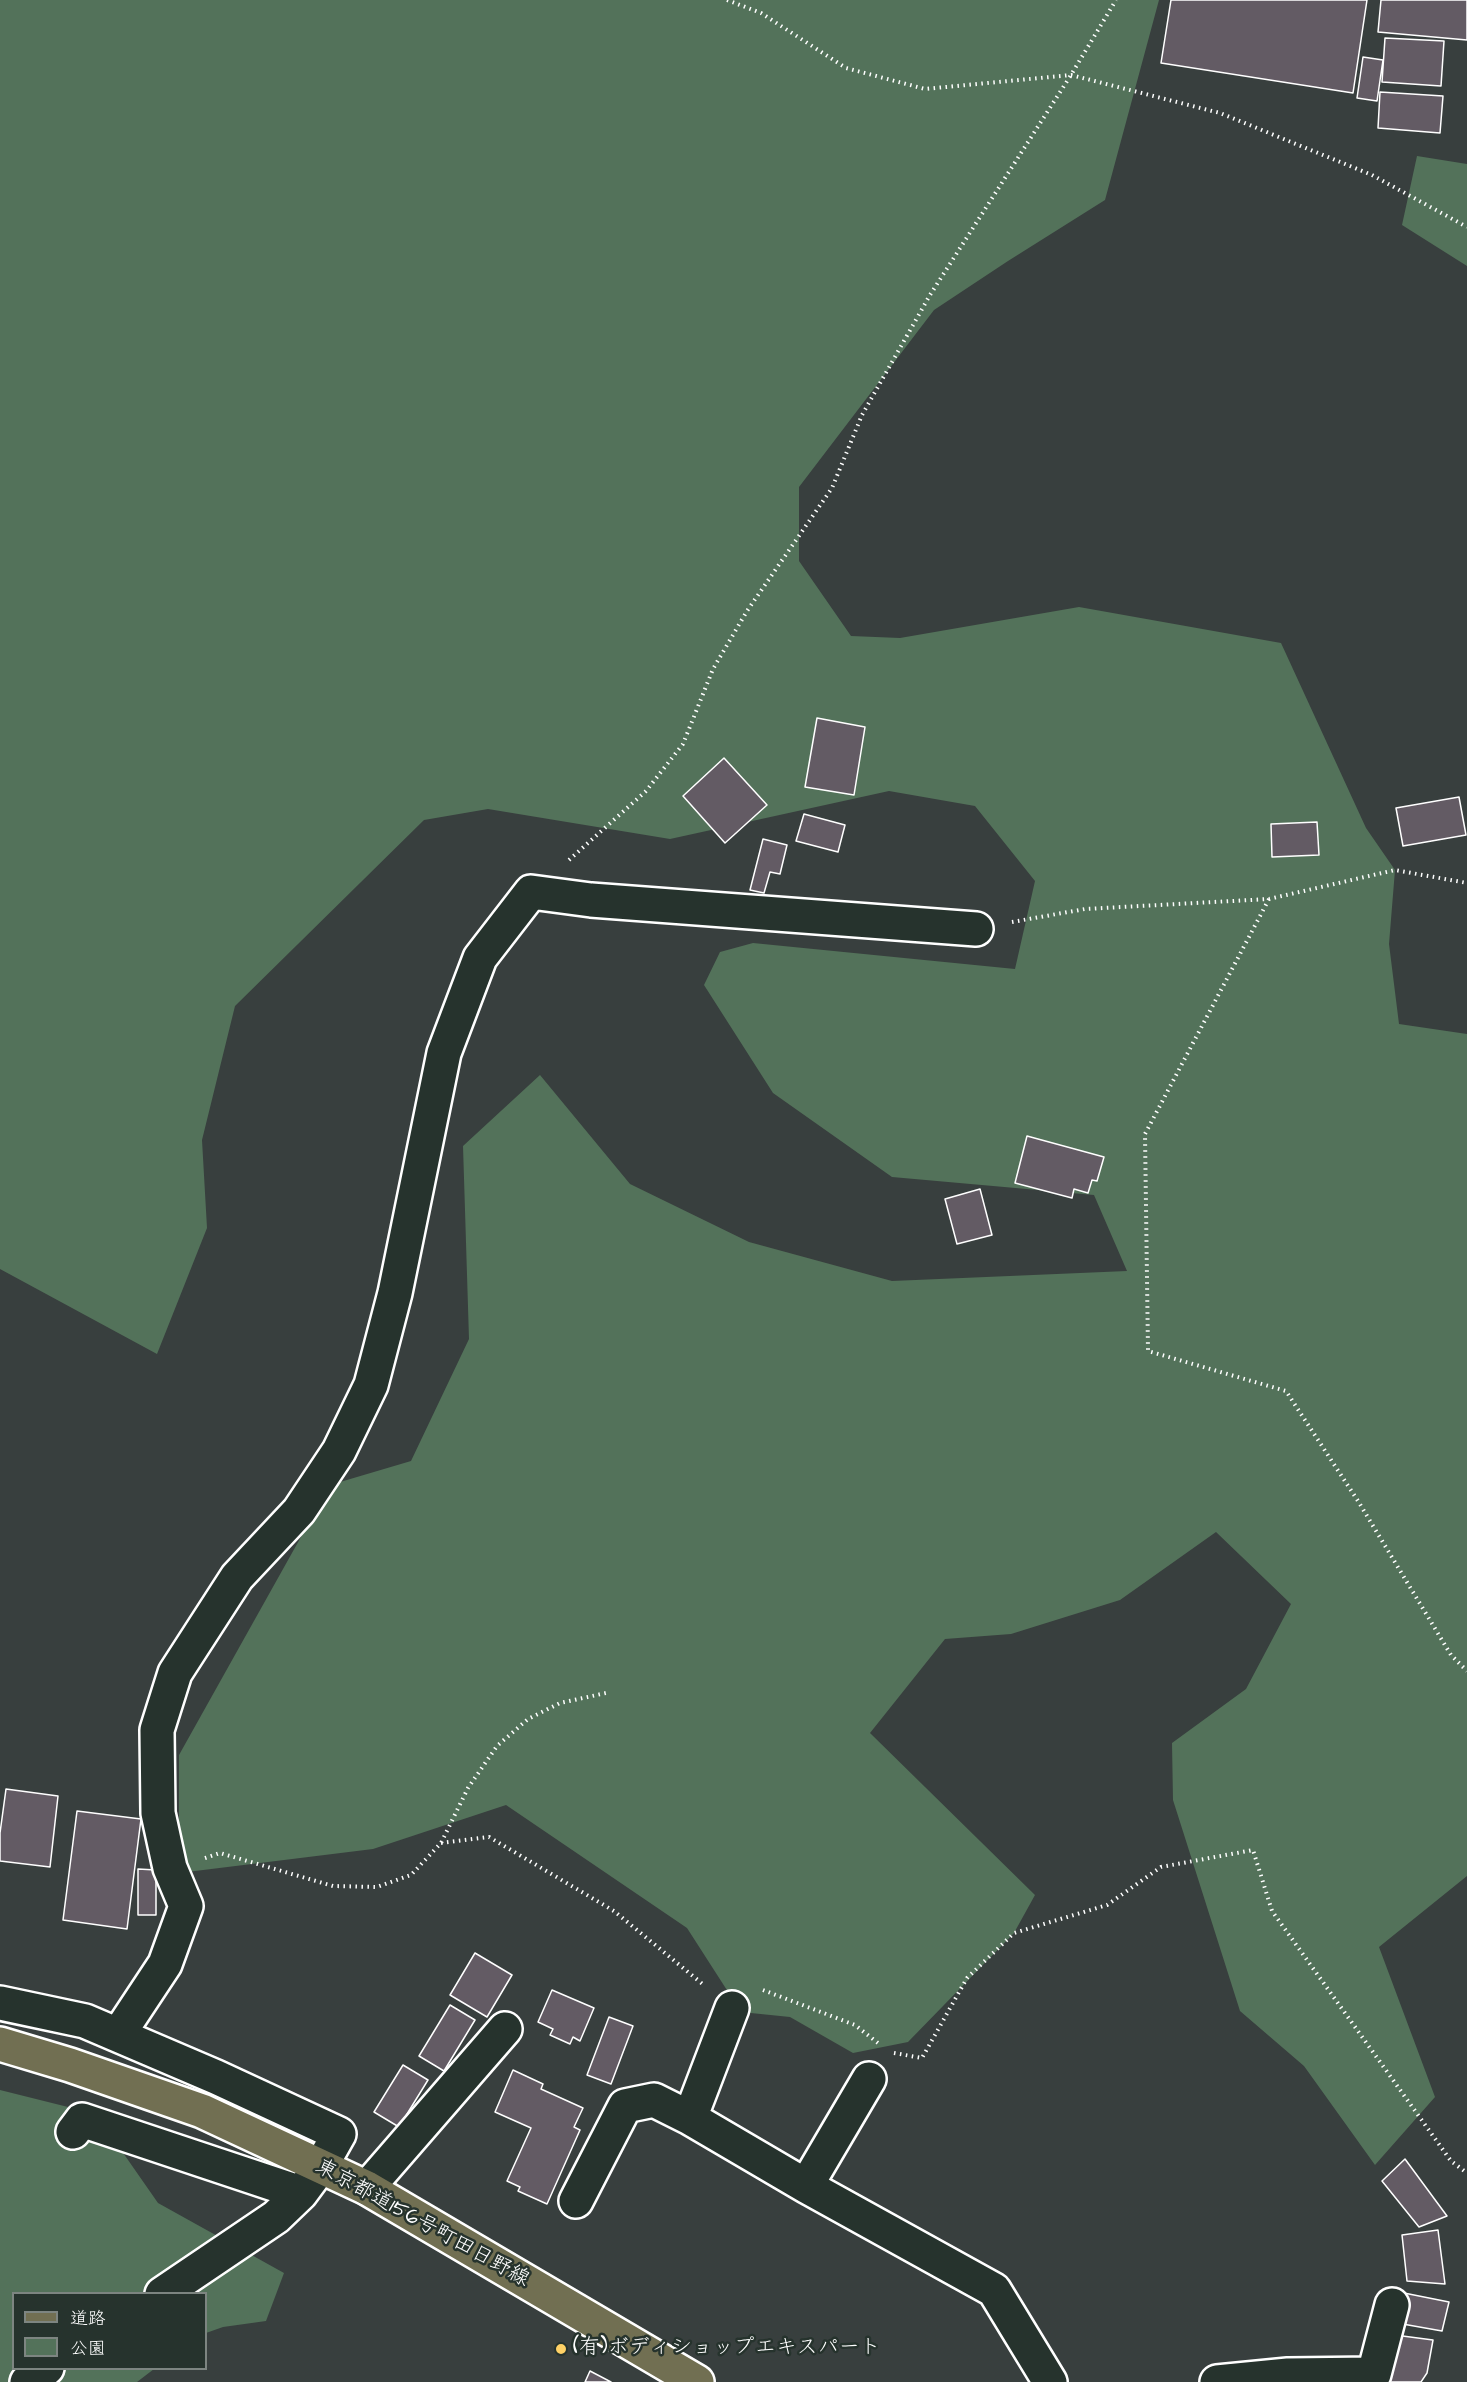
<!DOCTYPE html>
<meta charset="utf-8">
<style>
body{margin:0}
#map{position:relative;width:1467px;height:2382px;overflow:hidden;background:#383f3e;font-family:"Architects Daughter","Klee One",sans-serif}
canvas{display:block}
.legend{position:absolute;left:12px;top:2292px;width:195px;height:78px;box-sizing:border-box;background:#26332d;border:2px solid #7d8581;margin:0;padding:8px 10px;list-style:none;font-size:18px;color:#fff}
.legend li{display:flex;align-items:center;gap:12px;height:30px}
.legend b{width:30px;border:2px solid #7d8581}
</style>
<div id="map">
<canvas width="1467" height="2382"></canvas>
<ul class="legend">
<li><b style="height:8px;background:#716f52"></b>道路</li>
<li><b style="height:16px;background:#53725a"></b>公園</li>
</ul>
</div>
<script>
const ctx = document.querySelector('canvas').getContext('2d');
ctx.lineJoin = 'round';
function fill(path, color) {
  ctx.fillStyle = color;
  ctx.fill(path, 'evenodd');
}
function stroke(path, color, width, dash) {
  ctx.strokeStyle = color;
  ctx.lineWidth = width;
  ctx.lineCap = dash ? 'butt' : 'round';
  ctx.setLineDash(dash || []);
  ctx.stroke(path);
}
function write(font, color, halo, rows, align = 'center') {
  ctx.font = font + ' "Architects Daughter","Klee One",sans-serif';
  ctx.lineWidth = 5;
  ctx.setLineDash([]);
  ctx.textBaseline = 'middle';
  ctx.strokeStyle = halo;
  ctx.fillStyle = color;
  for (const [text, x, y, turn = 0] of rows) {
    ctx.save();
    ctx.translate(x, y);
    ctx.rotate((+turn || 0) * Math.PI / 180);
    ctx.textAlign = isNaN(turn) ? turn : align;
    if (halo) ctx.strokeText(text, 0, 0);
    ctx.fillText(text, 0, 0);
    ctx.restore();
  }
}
fill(new Path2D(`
 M0,0H1159L1105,200L1008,261L934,310L799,487V561L851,636L900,638L1079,607L1281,643L1366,828L1395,870L1389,944L1399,1024L1467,1034V1876L1379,1947L1435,2097L1375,2165L1304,2066L1240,2011L1173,1800L1172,1743L1246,1689L1291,1604L1216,1532L1120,1600L1011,1634L945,1639L870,1733L1035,1895L1014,1933L908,2042L853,2053L790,2017L741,2012L687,1928L506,1805L373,1849L179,1873V1755L330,1485L411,1461L469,1339L463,1146L540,1075L630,1184L749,1242L892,1281L1127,1271L1094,1195L892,1177L773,1093L704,985L720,952L753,943L1015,969L1035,881L975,806L889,791L670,839L488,809L424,820L235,1006L202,1140L207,1228L157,1354L0,1269Z
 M1417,156L1467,164V266L1402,225Z
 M0,2090L96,2114L158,2203L284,2273L266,2321L223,2327L206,2333V2294H14V2368L154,2369L137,2382H0Z`), '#53725a');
const building = new Path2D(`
 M1171,0H1367L1353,93L1161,63Z
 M1381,0H1467V40L1378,32Z
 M1385,38L1444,41L1441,86L1382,82Z
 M1363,57L1383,60L1377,101L1357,98Z
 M1380,92L1443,96L1440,133L1378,128Z
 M817,718L865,727L854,795L805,787Z
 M724,758L767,805L725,843L683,796Z
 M1459,797L1466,835L1403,846L1396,808Z
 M804,814L845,825L838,852L796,841Z
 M1317,822L1319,855L1272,857L1271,824Z
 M763,839L787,845L780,874L770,872L764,893L750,890Z
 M1027,1136L1104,1157L1097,1181L1092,1180L1088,1193L1074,1189L1072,1198L1015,1183Z
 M980,1189L992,1235L957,1244L945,1199Z
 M6,1789L58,1796L50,1867L0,1861V1833Z
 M77,1811L141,1819L127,1929L63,1920Z
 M138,1869L156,1870V1915H138Z
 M475,1953L512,1975L487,2017L450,1995Z
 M552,1990L594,2008L580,2041L573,2037L570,2044L550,2035L553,2029L538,2022Z
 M450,2005L475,2020L444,2071L419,2056Z
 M609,2017L633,2026L611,2084L587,2075Z
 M403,2065L428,2080L399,2127L374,2112Z
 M513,2070L543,2084L541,2089L583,2108L574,2127L580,2130L547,2204L518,2191L520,2187L507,2181L531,2128L495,2112Z
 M1405,2159L1447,2216L1419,2227L1382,2181Z
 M1438,2230L1445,2284L1407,2281L1402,2235Z
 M1404,2293L1449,2302L1442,2331L1397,2323Z
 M1395,2335L1433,2340L1427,2373L1421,2382H1382Z
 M590,2371L611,2382H585Z`);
fill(building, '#635b64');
stroke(building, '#fff', 1.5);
const minor = new Path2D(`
 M0,2003L85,2021L216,2077L339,2134L321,2166L301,2193L276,2217L162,2294
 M118,2035L165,1964L186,1906L170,1868L158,1813L157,1730L175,1673L237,1577L299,1511L339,1451L371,1385L395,1293L444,1053L480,958L531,892L591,900L976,929
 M690,2118L732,2008
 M73,2132L82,2120L301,2193
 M806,2186L869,2079
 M367,2188L505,2029
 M576,2201L625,2106L654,2100L690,2118L806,2186L994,2290L1050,2382
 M27,2382L47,2368
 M1217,2382L1288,2375L1374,2374L1392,2305`);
const major = new Path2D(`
 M0,2044L70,2065L202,2111L367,2188L697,2382`);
stroke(minor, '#fff', 38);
stroke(major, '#fff', 38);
stroke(new Path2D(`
 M727,0L761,13L846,68L925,89L1071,75L1220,113L1372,175L1467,227
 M569,860L646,791L683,744L713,669L747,611L832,488L862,415L930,295L1071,75L1116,0
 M1269,899L1145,1134L1148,1351L1286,1391L1358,1501L1451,1655L1467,1671
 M1012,922L1085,909L1269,899L1395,870L1467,883
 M441,1843L489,1837L614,1911L705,1986
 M205,1858L220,1853L333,1886L377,1887L411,1875L441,1843L468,1788L497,1746L528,1719L560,1703L606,1693
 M763,1990L855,2025L878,2043
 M894,2053L922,2058L967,1978L1014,1933L1107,1905L1161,1867L1253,1850L1272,1911L1451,2161L1467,2173`), '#fff', 4, [1.5, 4.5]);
stroke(minor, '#26332d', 33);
stroke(major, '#716f52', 33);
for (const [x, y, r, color] of [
 [561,2349,6,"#ffd166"]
]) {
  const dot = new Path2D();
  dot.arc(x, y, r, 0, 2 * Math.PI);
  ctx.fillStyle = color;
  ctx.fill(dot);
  stroke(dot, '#26332d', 2);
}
write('21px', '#fff', '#26332d', [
 ["東京都道156号町田日野線",422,2224,29]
]);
write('21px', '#fff', '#26332d', [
 ["(有)ボディショップエキスパート",573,2349]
], 'left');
</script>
